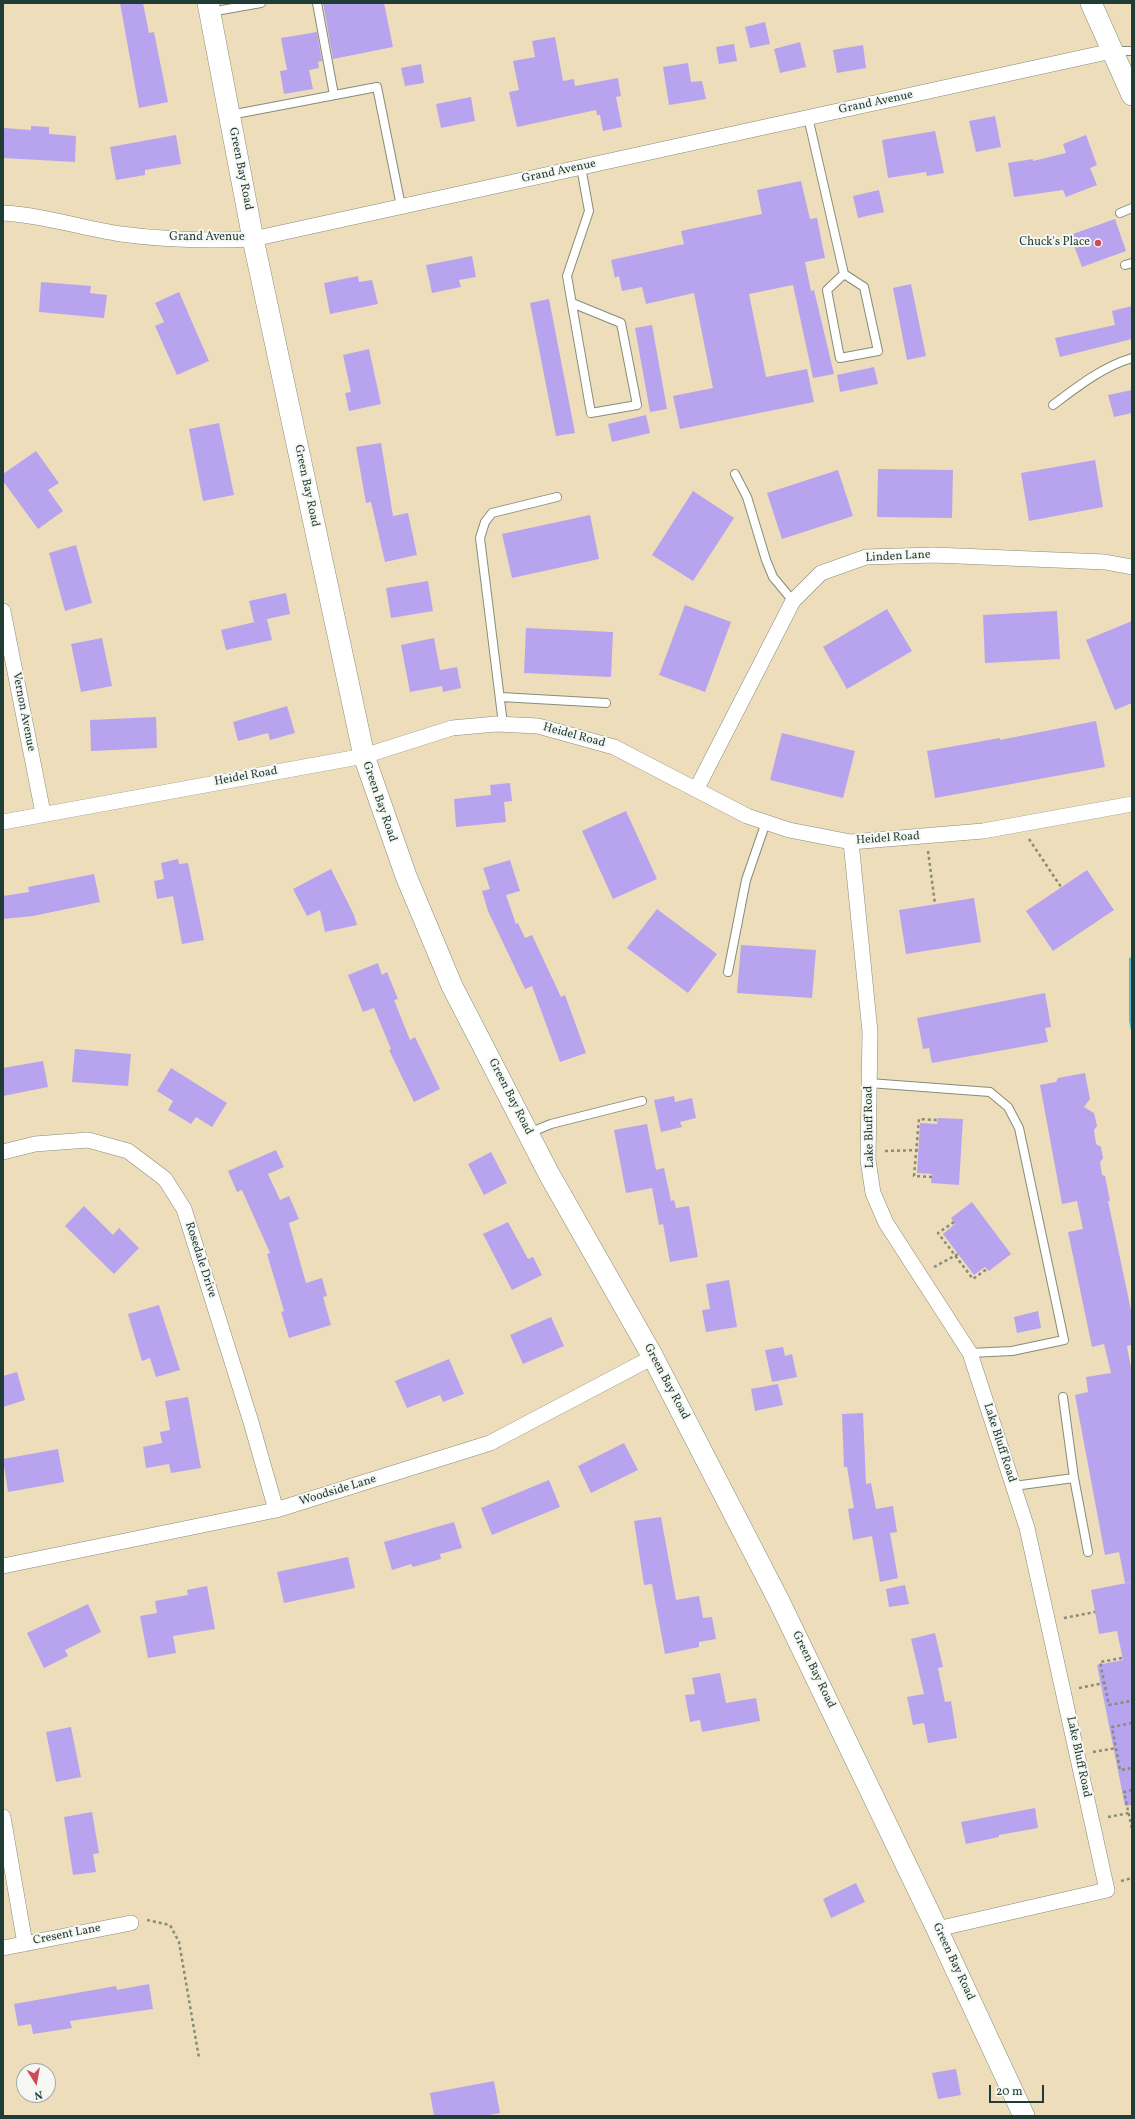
<!DOCTYPE html>
<style>
body{margin:0}
#map{position:relative;width:1135px;height:2119px;overflow:hidden;background:#edddbb;font-family:Vollkorn,serif}
canvas{display:block}
.frame{position:absolute;inset:0;border:4px solid #1f3d34;pointer-events:none}
.north{position:absolute;left:16px;top:2063px;width:40px;height:40px;box-sizing:border-box;background:#f6f6f2;border:1px solid #a0aca6;border-radius:50%;rotate:169deg;font-size:11px;font-weight:700;line-height:16px;text-align:center;color:#1f3d34}
.north::after{content:'';display:block;margin:auto;width:14px;height:18px;background:#d1495b;clip-path:polygon(50% 0,100% 100%,50% 72%,0 100%)}
.scale{position:absolute;left:989px;top:2085px;width:55px;height:18px;box-sizing:border-box;border:2px solid #1f3d34;border-top:0;padding-left:5px;font-size:12px;line-height:14px;white-space:nowrap;color:#1f3d34;-webkit-text-stroke:3px #f6f6f2;paint-order:stroke}
</style>
<div id="map">
<canvas width="1135" height="2119"></canvas>
<div class="frame"></div>
<div class="north">N</div>
<div class="scale">20 m</div>
</div>
<script>
const ctx = document.querySelector('canvas').getContext('2d');
ctx.lineJoin = 'round';
function fill(path, color) {
  ctx.fillStyle = color;
  ctx.fill(path, 'evenodd');
}
function stroke(path, color, width, dash) {
  ctx.strokeStyle = color;
  ctx.lineWidth = width;
  ctx.lineCap = dash ? 'butt' : 'round';
  ctx.setLineDash(dash || []);
  ctx.stroke(path);
}
function write(font, color, halo, rows, align = 'center') {
  ctx.font = font + ' Vollkorn,serif';
  ctx.lineWidth = 4;
  ctx.setLineDash([]);
  ctx.textBaseline = 'middle';
  ctx.strokeStyle = halo;
  ctx.fillStyle = color;
  for (const [text, x, y, turn = 0] of rows) {
    ctx.save();
    ctx.translate(x, y);
    ctx.rotate((+turn || 0) * Math.PI / 180);
    ctx.textAlign = isNaN(turn) ? turn : align;
    if (halo) ctx.strokeText(text, 0, 0);
    ctx.fillText(text, 0, 0);
    ctx.restore();
  }
}
fill(new Path2D(`
 M1132,957V1035L1129,1021V958Z`), '#57bbd5');
fill(new Path2D(`
 M120,3H143L149,33L154,32L168,102L139,108Z
 M323,3H384L393,47L333,59Z
 M765,22L770,44L750,48L745,27Z
 M317,32L322,61L318,62L319,68L309,70L313,89L284,94L280,71L287,70L281,38Z
 M555,37L563,81L574,79L575,86L618,78L621,96L616,97L622,127L603,131L600,115H597L596,110L517,127L509,92L519,90L513,61L535,57L532,41Z
 M800,42L806,67L780,73L774,49Z
 M734,44L737,61L719,64L716,47Z
 M863,45L866,68L837,73L833,50Z
 M688,63L691,82L702,81L706,99L669,105L663,67Z
 M421,64L424,83L405,86L401,68Z
 M471,97L475,121L441,128L436,104Z
 M995,116L1001,147L976,152L969,121Z
 M31,126L49,127V134L76,136L75,162L3,158L4,128L31,130Z
 M935,131L944,173L927,176L926,172L888,178L882,140Z
 M176,135L181,164L145,170V175L116,180L110,147Z
 M1086,135L1097,165L1090,168L1097,185L1066,197L1063,190L1014,197L1008,163L1033,159V161L1066,153L1063,144Z
 M801,181L810,219L817,218L825,258L805,262L811,291L814,290L834,374L813,378L793,285L749,294L766,377L807,369L814,402L680,429L673,396L713,388L694,293L646,304L642,287L622,291L619,276L615,278L611,260L684,244L681,231L762,214L757,190Z
 M879,190L884,212L858,218L853,196Z
 M1115,219L1126,251L1082,267L1070,235Z
 M472,256L476,277L459,280L461,287L432,293L426,265Z
 M358,276L359,282L372,280L378,304L330,314L324,283Z
 M41,282L91,286L90,293L107,295L104,318L39,312Z
 M911,284L926,356L907,360L893,288Z
 M179,292L209,361L177,375L155,326L164,322L155,303Z
 M549,299L575,433L556,436L530,303Z
 M1132,306V339L1060,357L1055,338L1115,325L1112,311Z
 M652,325L667,409L650,412L635,328Z
 M369,349L381,404L349,411L345,393L351,392L343,355Z
 M874,367L878,384L840,392L837,375Z
 M1132,390V413L1114,417L1108,395Z
 M646,415L650,433L612,442L608,424Z
 M219,423L234,495L203,501L189,429Z
 M381,443L393,516L408,513L417,555L385,562L371,502L366,503L356,447Z
 M36,451L59,483L48,490L63,511L38,529L3,481V474Z
 M1095,460L1103,507L1029,521L1021,473Z
 M878,469L953,470L952,518L877,517Z
 M838,470L853,516L782,539L767,493Z
 M693,491L734,518L693,581L652,555Z
 M590,515L599,559L512,578L502,534Z
 M76,545L92,603L65,611L49,553Z
 M428,581L433,611L391,618L386,588Z
 M286,593L290,614L254,622L249,601Z
 M685,605L731,622L705,692L659,675Z
 M887,609L912,651L847,689L823,647Z
 M1057,611L1060,659L985,663L983,615Z
 M267,619L272,640L226,650L221,630Z
 M1132,621V703L1115,710L1086,640Z
 M526,628L613,632L611,677L524,673Z
 M102,638L112,686L81,692L71,644Z
 M434,638L440,670L457,667L461,688L443,692L442,686L410,692L401,645Z
 M287,706L295,733L270,740L268,733L238,741L233,722Z
 M156,717L157,748L91,751L90,720Z
 M1096,721L1105,767L935,798L927,751L1000,738V740Z
 M782,733L855,751L843,798L770,780Z
 M510,783L512,801L504,802L506,822L456,827L454,799L491,795L490,785Z
 M626,811L657,879L613,899L582,831Z
 M178,859L179,864L188,863L204,940L182,944L173,896L157,899L154,881L164,879L161,863Z
 M510,860L520,891L506,895L516,924L518,923L525,938L532,935L561,997L565,995L586,1053L560,1062L532,986L525,989L488,911L482,891L490,889L483,868Z
 M331,869L354,915L357,925L325,932L320,910L307,916L293,889Z
 M1087,870L1114,910L1053,951L1026,911Z
 M94,874L100,902L33,916L3,919V896L29,892L28,887Z
 M974,898L981,942L906,954L899,910Z
 M657,909L717,954L688,993L627,948Z
 M741,945L816,950L812,998L737,993Z
 M378,963L382,975L387,972L398,999L394,1000L410,1040L415,1037L440,1089L414,1102L389,1050L391,1049L374,1008L363,1012L348,975Z
 M1045,993L1051,1027L1045,1028L1048,1042L932,1063L929,1048L923,1049L917,1018Z
 M75,1049L131,1054L128,1086L72,1082Z
 M43,1061L48,1087L3,1096V1068Z
 M171,1068L227,1103L212,1127L196,1117L191,1124L168,1110L173,1101L157,1091Z
 M1085,1073L1090,1099L1084,1107L1094,1113L1097,1126L1094,1130L1096,1144L1101,1147L1103,1158L1100,1162L1102,1175L1105,1176L1110,1201H1108L1132,1315V1345L1127,1346L1132,1373V1582L1125,1583L1119,1552L1105,1555L1075,1395L1088,1392L1086,1377L1111,1373L1104,1344L1092,1347L1068,1232L1083,1229L1077,1201L1062,1204L1040,1085L1056,1082L1058,1078Z
 M674,1096L675,1102L692,1098L696,1118L680,1122L682,1127L661,1132L654,1100Z
 M938,1118L963,1119L959,1185L931,1183L932,1174L917,1173L920,1123L937,1124Z
 M647,1124L656,1170L664,1168L671,1201L674,1200L676,1208L689,1206L698,1257L670,1262L663,1224L659,1225L652,1188L626,1193L614,1130Z
 M276,1150L284,1167L268,1174L280,1200L289,1196L299,1219L289,1223L306,1283L322,1278L327,1296L323,1297L331,1325L289,1338L281,1312L284,1311L267,1254L270,1253L242,1190L237,1192L228,1171Z
 M491,1152L507,1183L484,1195L468,1164Z
 M972,1202L1011,1254L989,1271L985,1267L974,1275L943,1234L955,1224L951,1218Z
 M84,1206L113,1235L119,1228L139,1248L114,1274L65,1226Z
 M508,1222L528,1259L533,1257L542,1275L512,1290L483,1234Z
 M729,1280L737,1327L706,1332L702,1310L710,1309L706,1284Z
 M159,1305L180,1370L156,1377L150,1358L142,1361L128,1314Z
 M1038,1311L1041,1328L1017,1333L1014,1317Z
 M551,1317L564,1346L523,1364L510,1335Z
 M783,1347L785,1356L792,1354L797,1377L772,1382L765,1350Z
 M449,1359L464,1394L443,1402L440,1395L407,1408L395,1381Z
 M17,1372L25,1400L3,1407V1376Z
 M778,1384L783,1405L755,1411L751,1389Z
 M188,1397L201,1468L171,1473L169,1464L146,1468L143,1447L162,1443L160,1432L170,1430L165,1401Z
 M863,1413L866,1484L871,1483L876,1509L893,1506L897,1532L890,1533L898,1578L880,1582L872,1536L853,1540L848,1509L854,1508L847,1467H844L842,1414Z
 M624,1443L638,1470L591,1493L578,1466Z
 M58,1449L64,1482L8,1492L3,1459Z
 M549,1480L560,1507L492,1535L481,1508Z
 M661,1517L676,1600L699,1596L703,1618L712,1617L716,1639L699,1642V1647L665,1654L652,1584L644,1585L634,1521Z
 M454,1522L462,1548L440,1554L441,1559L413,1567L411,1564L392,1570L384,1542Z
 M348,1557L355,1588L284,1603L277,1572Z
 M1132,1582V1805L1125,1806L1097,1665L1123,1660L1117,1631L1099,1634L1091,1590Z
 M905,1585L909,1604L889,1607L886,1589Z
 M207,1586L215,1629L173,1636L176,1653L148,1658L140,1616L157,1613L155,1601L188,1595L187,1590Z
 M88,1604L101,1632L65,1650L68,1656L44,1668L27,1633Z
 M935,1633L943,1667L938,1668L945,1702L951,1701L957,1738L928,1743L924,1723L913,1725L907,1697L924,1694L911,1639Z
 M720,1673L726,1703L756,1698L760,1721L702,1732L700,1720L690,1722L685,1695L695,1694L692,1678Z
 M71,1727L81,1777L56,1782L46,1732Z
 M1035,1808L1038,1828L999,1835V1837L966,1844L961,1822Z
 M92,1812L99,1853L93,1854L96,1872L73,1875L64,1817Z
 M856,1883L865,1902L831,1918L823,1899Z
 M149,1984L153,2009L70,2021L72,2028L33,2034L31,2024L18,2026L14,2004L116,1986L117,1990Z
 M956,2069L961,2095L938,2099L932,2073Z
 M494,2081L500,2113L483,2116H434L430,2093Z`), '#b8a4ee');
const lane = new Path2D(`
 M317,3L334,95
 M210,12L261,3
 M1113,51H1132
 M230,115L377,87L401,206
 M808,117L844,274L864,287L878,351L840,358L827,290L844,274
 M1120,213L1132,208
 M1125,265L1132,263
 M572,303L621,323L637,405L591,413L567,276L589,211L581,167
 M1053,405C1077,387 1102,367 1132,358
 M735,474L747,497L766,560L773,577L793,601
 M501,697L606,703
 M503,724L480,538L485,522L492,513L557,497
 M728,972L746,880L766,822
 M869,1083L990,1092L1008,1107L1019,1128L1064,1340L1012,1351L970,1353
 M529,1133L551,1124L642,1101
 M1063,1397L1074,1478
 M1014,1486L1074,1478L1088,1552`);
const street = new Path2D(`
 M3,213C43,215 81,228 121,234C165,240 208,241 253,239L1112,51
 M3,611L43,813
 M697,788L793,601L821,573L866,557L934,555L1105,562L1132,567
 M3,822L364,756L452,728L496,724L538,726L614,747L747,816L789,830L851,842L983,831L1132,804
 M851,842L870,1032L868,1160L873,1193L886,1223L970,1353L1027,1528L1107,1890L937,1929
 M3,1152L35,1144L88,1140L128,1151L165,1179L184,1209L251,1422L276,1510
 M3,1566L276,1510L490,1443L653,1357
 M3,1817L25,1944
 M3,1948L131,1923`);
const secondary = new Path2D(`
 M208,3L253,239L364,756L406,876L452,986L549,1174L653,1357L779,1601L937,1929L1024,2116
 M1091,3L1132,95`);
stroke(lane, '#868d78', 10);
stroke(street, '#868d78', 16);
stroke(secondary, '#868d78', 22);
stroke(new Path2D(`
 M1029,839L1061,887
 M928,851L935,904
 M885,1151L919,1150
 M932,1177L914,1176L919,1119L937,1120
 M954,1222L938,1233L973,1279L987,1269
 M934,1267L958,1254
 M1064,1618L1095,1612
 M1122,1658L1100,1662L1109,1705L1131,1701
 M1079,1688L1104,1683
 M1132,1723L1112,1727L1120,1770L1132,1768
 M1093,1752L1116,1748
 M1132,1790L1124,1792L1132,1829
 M1108,1817L1129,1813
 M1121,1881L1132,1878
 M147,1920L170,1925L179,1942L199,2058`), '#868d78', 2.5, [3, 3]);
stroke(lane, '#fff', 8);
stroke(street, '#fff', 15);
stroke(secondary, '#fff', 21);
for (const [x, y, r, color] of [
 [1098,243,4,"#d1495b"]
]) {
  const dot = new Path2D();
  dot.arc(x, y, r, 0, 2 * Math.PI);
  ctx.fillStyle = color;
  ctx.fill(dot);
  stroke(dot, '#f6f6f2', 1.5);
}
write('12px', '#1f3d34', '#f6f6f2', [
 ["Grand Avenue",876,103,-12],
 ["Green Bay Road",240,169,79],
 ["Grand Avenue",559,172,-12],
 ["Grand Avenue",207,238],
 ["Green Bay Road",306,486,78],
 ["Linden Lane",898,557,-3],
 ["Vernon Avenue",23,712,79],
 ["Heidel Road",574,736,15],
 ["Heidel Road",246,777,-10],
 ["Green Bay Road",379,802,71],
 ["Heidel Road",888,839,-4],
 ["Green Bay Road",510,1097,63],
 ["Lake Bluff Road",870,1127,-91],
 ["Rosedale Drive",200,1260,72],
 ["Green Bay Road",666,1382,62],
 ["Lake Bluff Road",999,1443,72],
 ["Woodside Lane",338,1491,-17],
 ["Green Bay Road",813,1670,64],
 ["Lake Bluff Road",1078,1757,78],
 ["Cresent Lane",67,1935,-11],
 ["Green Bay Road",953,1962,65]
]);
write('12px', '#1f3d34', '#f6f6f2', [
 ["Chuck's Place",1090,243]
], 'right');
</script>
